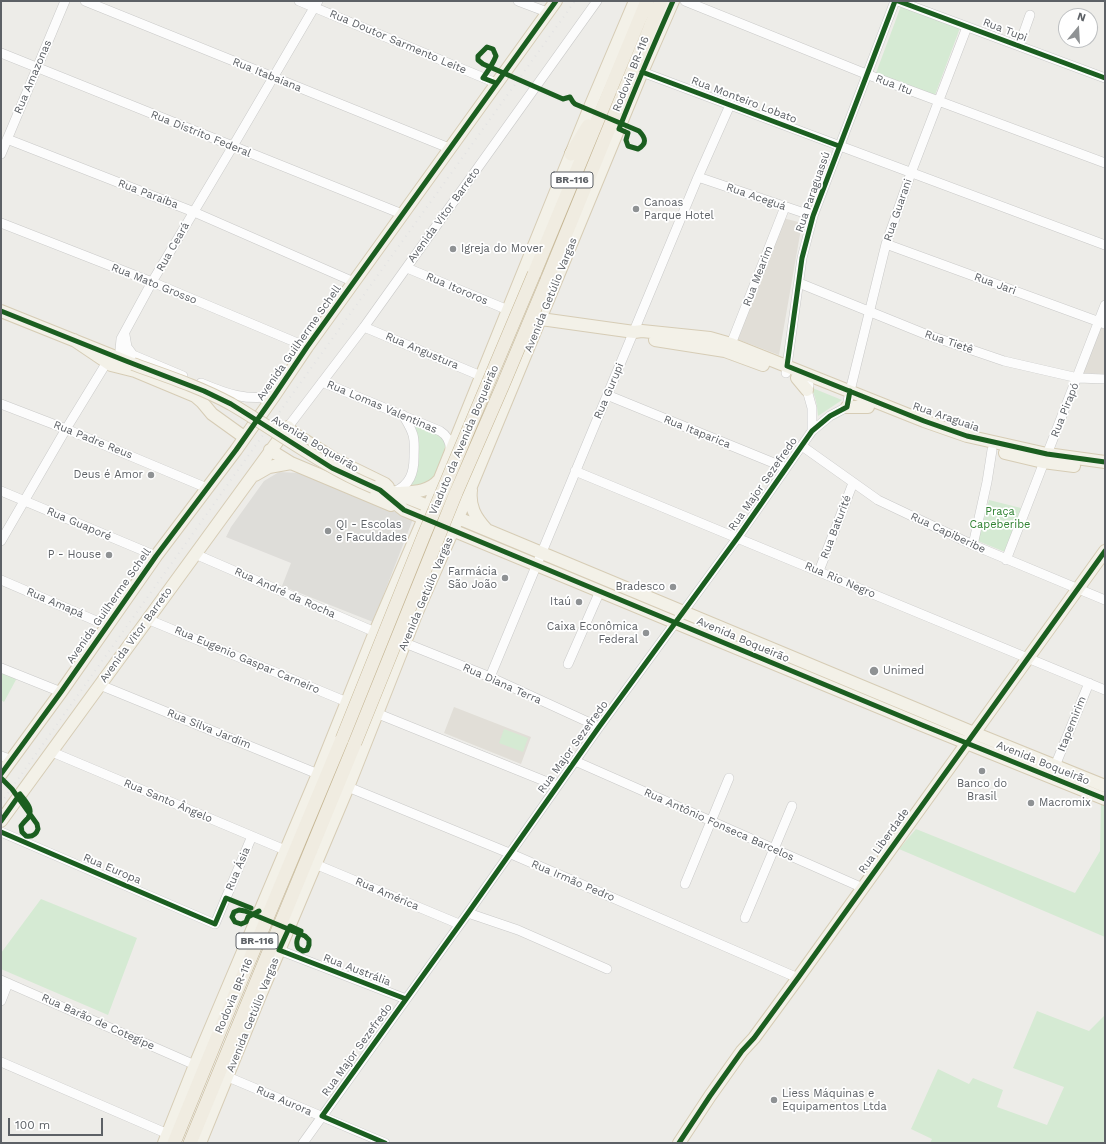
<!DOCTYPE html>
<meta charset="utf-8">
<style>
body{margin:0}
#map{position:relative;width:1106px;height:1144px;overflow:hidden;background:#edece8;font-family:"Work Sans",sans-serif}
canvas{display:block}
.frame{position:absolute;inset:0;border:2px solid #5d6166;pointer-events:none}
.north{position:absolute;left:1058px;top:8px;width:40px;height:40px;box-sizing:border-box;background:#fff;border:1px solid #bec0c2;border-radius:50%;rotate:18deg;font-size:11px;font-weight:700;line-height:16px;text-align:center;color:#5d6166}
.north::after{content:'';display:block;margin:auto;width:14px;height:18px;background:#8f9294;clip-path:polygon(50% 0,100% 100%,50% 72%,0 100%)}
.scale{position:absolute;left:8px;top:1118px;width:95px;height:18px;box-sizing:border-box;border:2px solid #5d6166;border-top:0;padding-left:5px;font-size:12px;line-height:14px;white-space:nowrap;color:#5d6166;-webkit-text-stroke:3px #fff;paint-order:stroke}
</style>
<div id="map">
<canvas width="1106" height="1144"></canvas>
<div class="frame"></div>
<div class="north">N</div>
<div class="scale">100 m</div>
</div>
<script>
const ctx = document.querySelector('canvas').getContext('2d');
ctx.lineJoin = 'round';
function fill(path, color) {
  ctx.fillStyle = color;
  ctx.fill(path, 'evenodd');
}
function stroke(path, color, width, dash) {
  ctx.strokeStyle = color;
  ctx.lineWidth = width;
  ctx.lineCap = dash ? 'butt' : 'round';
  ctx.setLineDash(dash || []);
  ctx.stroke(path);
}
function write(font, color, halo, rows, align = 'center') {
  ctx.font = font + ' "Work Sans",sans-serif';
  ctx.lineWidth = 3.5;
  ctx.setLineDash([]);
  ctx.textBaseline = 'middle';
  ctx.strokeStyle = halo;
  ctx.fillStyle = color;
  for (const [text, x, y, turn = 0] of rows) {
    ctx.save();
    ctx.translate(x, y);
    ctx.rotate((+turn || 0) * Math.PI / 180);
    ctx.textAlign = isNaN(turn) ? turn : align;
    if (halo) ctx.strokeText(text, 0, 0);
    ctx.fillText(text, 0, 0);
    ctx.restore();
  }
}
fill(new Path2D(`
 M279,472L299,473L413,519L373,622L282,586L291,563L226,537L231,527L264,481Z`), '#deddd9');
fill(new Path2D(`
 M783,218L802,223L779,355L737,339Z
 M1099,327L1105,329V374L1083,373Z
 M454,707L531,737L521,764L444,733Z`), '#e1ded7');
fill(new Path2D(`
 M901,6L960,28L935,95L876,73Z
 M810,387L842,400L818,416C817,405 816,396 810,387Z
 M415,424L437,433L443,438L446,448L437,473L432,481L425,485L408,487L417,439Z
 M989,500L1021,508L1005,552L978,541Z
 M1,669L18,676L4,702L1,700Z
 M504,729L528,738L523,752L499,743Z
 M1101,803L1105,805V937L899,849L916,829L1075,893L1100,851Z
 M41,899L137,938L108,1015L1,969V953Z
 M1037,1011L1089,1031L1105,1015V1143H930L932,1139L911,1129L938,1069L969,1084L973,1078L1003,1090L997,1107L1047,1125L1064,1087L1013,1068Z`), '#d5ead3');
const minor = new Path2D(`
 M85,1L449,148
 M299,1L496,83
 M518,1L547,12
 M685,1L866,74L1105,163
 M898,1L1105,78
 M1019,46L1030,15
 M1,53L402,214
 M642,72L1105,245
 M7,139L194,212L354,282
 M1,154L65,1
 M698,177L813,216
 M1,223L152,282L307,347
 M886,244L1105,324
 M407,268L508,310
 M799,283L925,334L1004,361L1078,378L1105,379
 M364,327L481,376
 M125,335L127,347L133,355L183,376
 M731,344L785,207
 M126,361L120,350L121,339L152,282L233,146L318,1
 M786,373L802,258L813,216L895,1
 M322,382L440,431C448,436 451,443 450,452
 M201,383C227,394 246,401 274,396
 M809,385L807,390L812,408V431
 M607,395L786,468
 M1,404L66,429L207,488
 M288,427L364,327L597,1
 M802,446L878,500L973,545L1105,600
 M575,471L1105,690
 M1,491L156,556
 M394,492C410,485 414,473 414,457C414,449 415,442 413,435C411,428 407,422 403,415
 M1,541L66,429L107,362L111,360
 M973,545L987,482L992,450
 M195,554L375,632
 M1006,560L1105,305
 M819,571L853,483
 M1,580L108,626
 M147,619L347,702
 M405,643L490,677L599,727
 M568,664L600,591
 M1,668L61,692
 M490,677L698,177L730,105
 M100,685L318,774
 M376,713L557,786
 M52,752L285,850
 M1,756L12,760
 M575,761L863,888
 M1055,766L1089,683
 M348,787L509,853L798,978
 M1,832L215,924L252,836
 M315,864L459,924
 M685,884L729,778
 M468,913L518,930L607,969
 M745,918L792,806
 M279,950L406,999
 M1,980L195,1065
 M1,1001L8,983
 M1,1062L168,1134
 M228,1077L385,1143
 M303,1143L468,913L599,727L738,537L812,431L830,416L847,407L850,391L886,244L911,173L967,27`);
const major = new Path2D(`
 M1,311L133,364
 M541,319L634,332L642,331L710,338L731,344L924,421L967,436L1047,454L1105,462
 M74,340L111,365L135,371L195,396L202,402L212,414L244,437
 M655,340L725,351L763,365
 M797,378L807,390
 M847,407H868
 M287,430L293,433L336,460L385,484L388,487
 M270,450L291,463L391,505
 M1005,453L1043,462L1074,466
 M255,475L269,467L291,463
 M373,487L380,490L393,492L458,518L974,733L1105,786
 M471,490C469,506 475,517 486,529
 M380,491L404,510L922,725L1105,799
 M399,493C413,492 429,492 439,480
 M1,774L61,692L156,556L236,450L274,396L307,347L556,1
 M1,821L288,427L293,433
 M164,1143L195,1065L318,774L375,632L424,518L590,107L635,1
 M200,1143L259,998L348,787L417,612L453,530L642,72L673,1
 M679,1143L710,1096L742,1051L754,1038L798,978L1105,551`);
const highway = new Path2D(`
 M571,154L588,126
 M534,274L647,1
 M547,280L661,1
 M174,1143L217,1038L342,739
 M190,1143L355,743`);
stroke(minor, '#c9c9c8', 10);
stroke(major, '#d6ccb5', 14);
stroke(highway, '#c5b694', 14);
stroke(minor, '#fcfcfc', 9);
stroke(major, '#f3f1e8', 12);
stroke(highway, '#f0ece1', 13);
stroke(new Path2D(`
 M1,803L258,442L575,1`), '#e3e3e3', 2, [1, 5]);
const majorBridge = new Path2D(`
 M133,364C166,376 200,387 231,404C279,432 322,466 373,487`);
const highwayBridge = new Path2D(`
 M342,739L424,535L534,274
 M355,743L456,493L503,385L547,280`);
stroke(majorBridge, '#d6ccb5', 14, []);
stroke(highwayBridge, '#c5b694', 14, []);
stroke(majorBridge, '#f3f1e8', 12);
stroke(highwayBridge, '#f0ece1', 13);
stroke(new Path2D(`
 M895,1L813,216L802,258L787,366L924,421L967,436L1047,454L1105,462
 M898,1L1105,78
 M642,72L839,146
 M496,83L483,78C488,71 493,64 496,56L493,49L487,47L478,56V60L483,64L563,99L570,97L573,102L575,104L639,131C646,138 647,144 638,149L628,146L626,140L628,133L619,129C636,86 654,44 673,1
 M1,311L126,361L204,391L231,404L332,468L380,490L404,510L922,725L1105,799
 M1,774L61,692L156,556L236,450L274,396L307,347L556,1
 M1,778L12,789L37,824L38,829C36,835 32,837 26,836L22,832L21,826C23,823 25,821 28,818C34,809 26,802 20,794L1,821
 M1,832L215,924L226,898L251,908
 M259,911L248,917L246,922L241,924L235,922L232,917L234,912L239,910L245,911L305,936L309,940V945L307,950L303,951L298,948C295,942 298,937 301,931L290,926L279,950L406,999
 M385,1143L322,1116L468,913L599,727L738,537L812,431L830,416L847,407L850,391
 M679,1143L710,1096L742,1051L754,1038L798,978L1105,551`), '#1b5e20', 5);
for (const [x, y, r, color] of [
 [636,209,4,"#8f9294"],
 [453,249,4,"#8f9294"],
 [151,475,4,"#8f9294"],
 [328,531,4,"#8f9294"],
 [109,555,4,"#8f9294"],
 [505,578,4,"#8f9294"],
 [673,587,4,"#8f9294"],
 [579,602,4,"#8f9294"],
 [646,633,4,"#8f9294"],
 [874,671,5,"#8f9294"],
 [982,771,4,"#8f9294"],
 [1031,803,4,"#8f9294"],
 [774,1100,4,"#8f9294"]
]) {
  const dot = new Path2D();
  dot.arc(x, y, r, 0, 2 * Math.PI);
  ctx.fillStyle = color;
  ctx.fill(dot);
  stroke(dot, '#fff', 1.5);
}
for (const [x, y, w] of [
 [572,180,42],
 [257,941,42]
]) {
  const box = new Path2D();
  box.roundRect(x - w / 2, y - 8, w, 16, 3);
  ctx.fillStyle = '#fff';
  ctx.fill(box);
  stroke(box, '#5d6166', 1);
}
write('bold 10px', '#5d6166', null, [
 ["BR-116",572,180],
 ["BR-116",257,941]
]);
write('11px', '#5d6166', '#fff', [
 ["Rua Tupi",1005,30,21],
 ["Rua Doutor Sarmento Leite",398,42,23],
 ["Rodovia BR-116",631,74,-68],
 ["Rua Itabaiana",267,75,22],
 ["Rua Amazonas",33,77,-67],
 ["Rua Itu",894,85,21],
 ["Rua Monteiro Lobato",744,100,21],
 ["Rua Distrito Federal",201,134,22],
 ["Rua Paraguassú",813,192,-71],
 ["Rua Paraíba",148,194,21],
 ["Rua Aceguá",756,197,19],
 ["Rua Guarani",898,210,-71],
 ["Avenida Vitor Barreto",444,215,-54],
 ["Rua Ceará",173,247,-60],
 ["Rua Mearim",758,276,-69],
 ["Rua Mato Grosso",154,284,22],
 ["Rua Jari",995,284,20],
 ["Rua Itororos",457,289,23],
 ["Avenida Getúlio Vargas",551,295,-68],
 ["Rua Tietê",949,342,19],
 ["Avenida Guilherme Schell",299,343,-55],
 ["Rua Angustura",422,351,23],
 ["Rua Gurupi",609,391,-67],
 ["Rua Lomas Valentinas",382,407,23],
 ["Rua Pirapó",1065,410,-68],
 ["Rua Araguaia",946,417,19],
 ["Rua Itaparica",697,432,22],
 ["Rua Padre Reus",93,440,22],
 ["Viaduto da Avenida Boqueirão",464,440,-67],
 ["Avenida Boqueirão",315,444,31],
 ["Rua Major Sezefredo",763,484,-55],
 ["Rua Guaporé",79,524,23],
 ["Rua Baturité",836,527,-69],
 ["Rua Capiberibe",948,533,25],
 ["Rua Rio Negro",840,580,23],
 ["Rua André da Rocha",285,593,24],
 ["Avenida Getúlio Vargas",426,594,-67],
 ["Rua Amapá",55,603,23],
 ["Avenida Guilherme Schell",109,606,-55],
 ["Avenida Vitor Barreto",136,635,-54],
 ["Avenida Boqueirão",743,640,23],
 ["Rua Eugenio Gaspar Carneiro",247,660,23],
 ["Rua Diana Terra",502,684,24],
 ["Itapemirim",1072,724,-68],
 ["Rua Silva Jardim",209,729,22],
 ["Rua Major Sezefredo",573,747,-54],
 ["Avenida Boqueirão",1043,763,22],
 ["Rua Santo Ângelo",168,801,23],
 ["Rua Antônio Fonseca Barcelos",719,825,24],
 ["Rua Liberdade",884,841,-54],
 ["Rua Europa",112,869,23],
 ["Rua Ásia",238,869,-67],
 ["Rua Irmão Pedro",573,881,23],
 ["Rua América",387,894,23],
 ["Rua Austrália",357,970,21],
 ["Rodovia BR-116",234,996,-67],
 ["Avenida Getúlio Vargas",253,1015,-68],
 ["Rua Barão de Cotegipe",98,1022,24],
 ["Rua Major Sezefredo",357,1050,-54],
 ["Rua Aurora",284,1101,23]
]);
write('11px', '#5d6166', '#fff', [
 ["Canoas",644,203],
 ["Parque Hotel",644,216],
 ["Igreja do Mover",461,249],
 ["Deus é Amor",143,475,"right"],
 ["QI - Escolas",336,525],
 ["e Faculdades",336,538],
 ["P - House",101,555,"right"],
 ["Farmácia",497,572,"right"],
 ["São João",497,585,"right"],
 ["Bradesco",665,587,"right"],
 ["Itaú",571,602,"right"],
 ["Caixa Econômica",638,627,"right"],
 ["Federal",638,640,"right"],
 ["Unimed",883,671],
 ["Banco do",982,784,"center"],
 ["Brasil",982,797,"center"],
 ["Macromix",1039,803],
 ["Liess Máquinas e",782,1094],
 ["Equipamentos Ltda",782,1107]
], 'left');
write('11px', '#308232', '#fff', [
 ["Praça",1000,512],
 ["Capeberibe",1000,525]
]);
</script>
